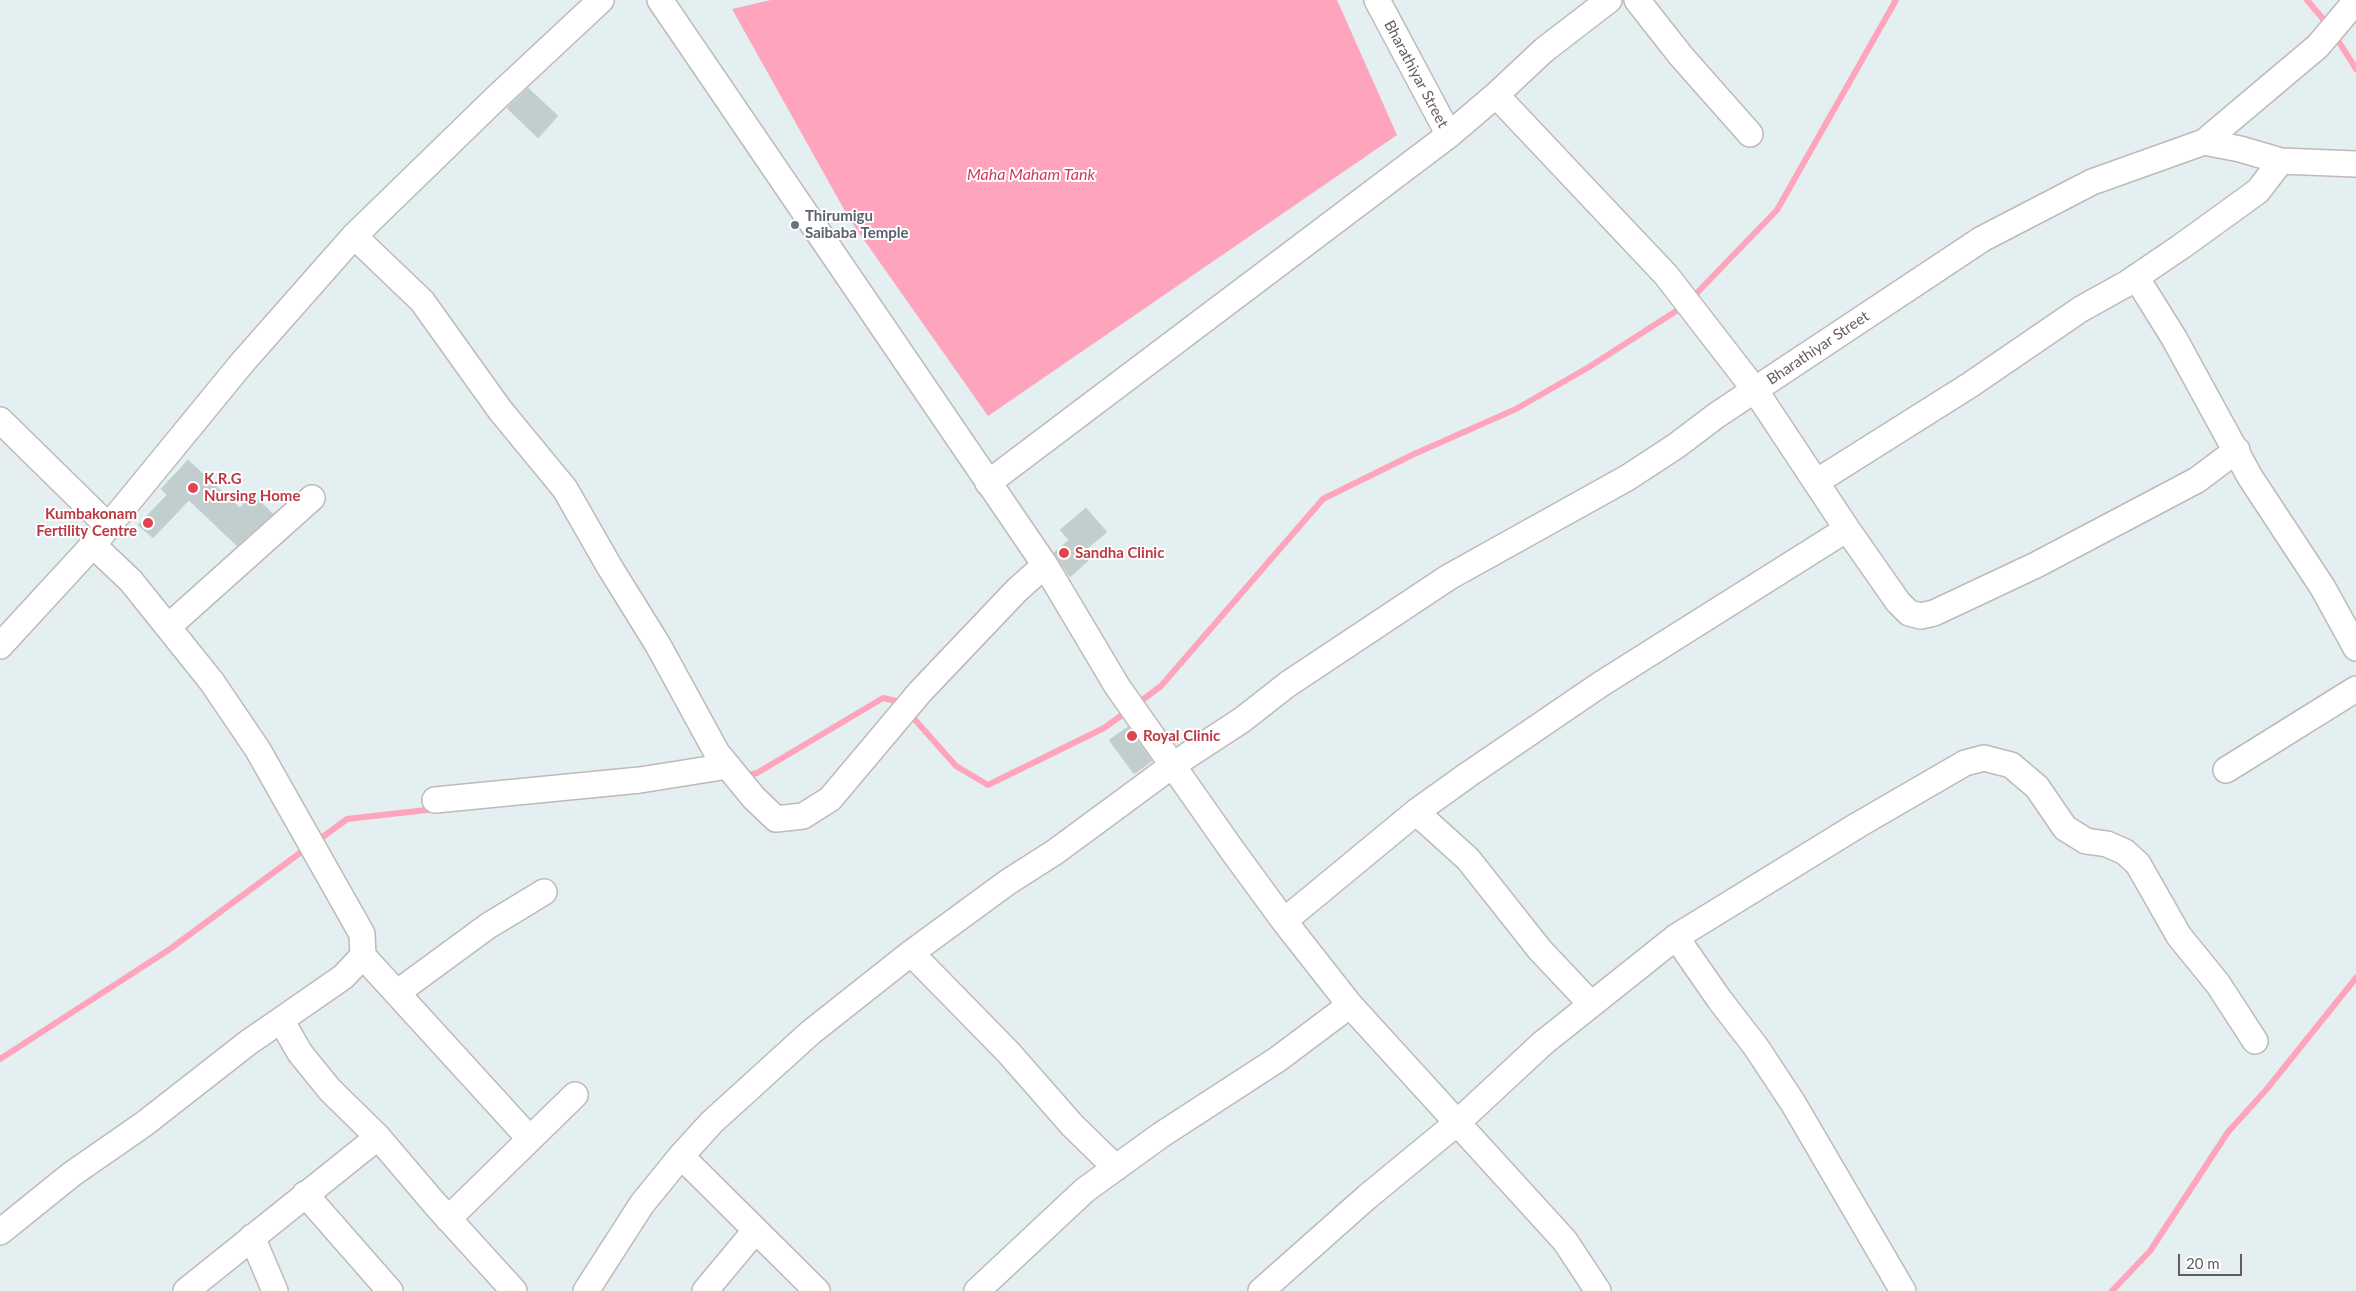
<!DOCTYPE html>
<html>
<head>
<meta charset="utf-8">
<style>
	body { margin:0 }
	#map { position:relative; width:2356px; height:1291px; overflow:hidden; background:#e3eff0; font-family:Lato,sans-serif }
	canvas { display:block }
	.scale { position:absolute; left:2178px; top:1254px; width:64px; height:22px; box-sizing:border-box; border:2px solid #665b5d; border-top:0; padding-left:6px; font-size:15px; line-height:18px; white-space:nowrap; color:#665b5d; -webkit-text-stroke:4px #fff; paint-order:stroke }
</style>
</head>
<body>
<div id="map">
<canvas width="2356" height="1291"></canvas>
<div class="scale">20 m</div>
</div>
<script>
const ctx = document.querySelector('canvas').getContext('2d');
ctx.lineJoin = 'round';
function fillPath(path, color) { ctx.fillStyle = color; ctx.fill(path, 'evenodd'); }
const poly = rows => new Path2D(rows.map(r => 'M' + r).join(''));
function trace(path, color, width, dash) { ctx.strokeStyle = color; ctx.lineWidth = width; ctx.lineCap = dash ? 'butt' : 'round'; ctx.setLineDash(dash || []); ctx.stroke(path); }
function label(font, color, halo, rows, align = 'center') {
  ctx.font = font + ' Lato,sans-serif'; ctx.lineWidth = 4; ctx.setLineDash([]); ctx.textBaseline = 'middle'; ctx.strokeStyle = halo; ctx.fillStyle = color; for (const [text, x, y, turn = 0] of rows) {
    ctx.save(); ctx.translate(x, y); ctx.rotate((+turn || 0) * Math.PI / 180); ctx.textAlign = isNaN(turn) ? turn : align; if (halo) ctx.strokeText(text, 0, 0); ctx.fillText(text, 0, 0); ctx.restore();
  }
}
const water = poly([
	[771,0,1337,0,1397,135,988,416,850,220,732,9]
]);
const stream = poly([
	[2307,0,2329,26],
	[2334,34,2356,69],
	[1691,299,1777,210,1896,0],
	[1137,704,1161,686,1323,499,1412,455,1516,409,1589,367,1684,306],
	[909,713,956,766,988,785,1104,728,1129,710],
	[744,776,757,773,883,698,900,702,903,706],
	[316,842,347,819,435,809],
	[0,1059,170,949,308,847],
	[2112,1291,2150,1251,2228,1132,2266,1090,2356,978]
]);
const building = poly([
	[528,88,558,116,538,138,507,108,528,88],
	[188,460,240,508,252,494,273,514,237,546,189,500,153,538,138,525,167,495,161,489,188,460],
	[1086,508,1107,532,1082,553,1088,561,1070,577,1054,553,1069,540,1060,530,1086,508],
	[1128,727,1152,761,1134,774,1109,740,1128,727]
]);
const minor = poly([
	[660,0,1045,565,1117,686,1232,850,1284,921,1350,1005,1565,1241,1598,1291],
	[1377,0,1449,135],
	[1637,0,1681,56,1750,134],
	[1496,95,1544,50,1609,0],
	[2204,142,2318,46,2356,1],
	[354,236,422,301,500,410,565,489,609,566,658,645,717,753,754,798,776,819,803,816,830,799,920,692,1017,590,1045,565],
	[2136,277,2174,338,2250,477,2323,588,2356,648],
	[0,420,108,526],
	[1816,482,1970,385,2081,309,2126,284,2182,246,2258,191,2281,161],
	[988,483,1449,135,1496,95,1666,275,1755,390,1847,529,1898,602,1909,613,1921,616,1934,613,2036,565,2197,480,2237,450],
	[93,545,131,581,212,682,258,750,362,934,363,956,343,977,281,1020,300,1053,330,1090,378,1137,435,1204,514,1291],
	[169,626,312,498],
	[0,646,93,545,242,363,354,236,496,98,601,0],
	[2226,770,2356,689],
	[435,800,640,780,728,766],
	[1416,812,1468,859,1540,950,1591,1004],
	[1284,921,1416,812,1469,774,1601,684,1847,529],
	[1676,937,1719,999,1756,1047,1793,1103,1903,1291],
	[911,953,1008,1052,1072,1125,1116,1168],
	[363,956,530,1139],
	[398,992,488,926,544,892],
	[681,1156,817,1291],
	[305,1194,390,1291],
	[448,1219,575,1095],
	[0,1232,72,1174,144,1124,249,1042,281,1020],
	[252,1237,275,1291],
	[186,1291,378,1137],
	[586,1291,642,1204,681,1156,712,1122,810,1033,911,953,1008,882,1055,852,1173,765,1242,720,1288,684,1449,577,1627,478,1676,446,1717,415,1982,239,2092,182,2204,142,2240,149,2281,161,2356,164],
	[705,1291,755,1231],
	[977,1291,1085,1190,1161,1135,1278,1059,1350,1005],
	[1261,1291,1367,1197,1458,1122,1543,1043,1676,937,1858,825,1965,763,1984,758,2011,765,2037,787,2065,828,2086,841,2107,844,2125,852,2138,864,2179,936,2218,984,2255,1041]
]);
const markers = [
	[795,225,5,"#6b7280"],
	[193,488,6,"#e0444e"],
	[148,523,6,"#e0444e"],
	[1064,553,6,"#e0444e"],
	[1132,736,6,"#e0444e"]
];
const streetNames = [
	["Bharathiyar Street",1416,74,62],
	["Bharathiyar Street",1818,348,-34]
];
const worshipNames = [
	["Thirumigu",805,216],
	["Saibaba Temple",805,233]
];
const healthNames = [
	["K.R.G",204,479],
	["Nursing Home",204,496],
	["Kumbakonam",137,514,"right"],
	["Fertility Centre",137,531,"right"],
	["Sandha Clinic",1075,553],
	["Royal Clinic",1143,736]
];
const waterNames = [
	["Maha Maham Tank",1031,175]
];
fillPath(water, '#ffa4bd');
trace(stream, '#ffa4bd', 6);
fillPath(building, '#c2cdcd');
trace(building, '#c1d5d4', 1);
trace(minor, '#c1b8b9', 28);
trace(minor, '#fff', 25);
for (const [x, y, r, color] of markers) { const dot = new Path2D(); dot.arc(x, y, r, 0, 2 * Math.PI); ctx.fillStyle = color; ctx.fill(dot); trace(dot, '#fff', 2); }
label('15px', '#665b5d', '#fff', streetNames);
label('bold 15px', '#5b616d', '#fff', worshipNames, 'left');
label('bold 15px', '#be3a42', '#fff', healthNames, 'left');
label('italic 16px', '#ce3b58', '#fff', waterNames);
</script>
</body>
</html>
